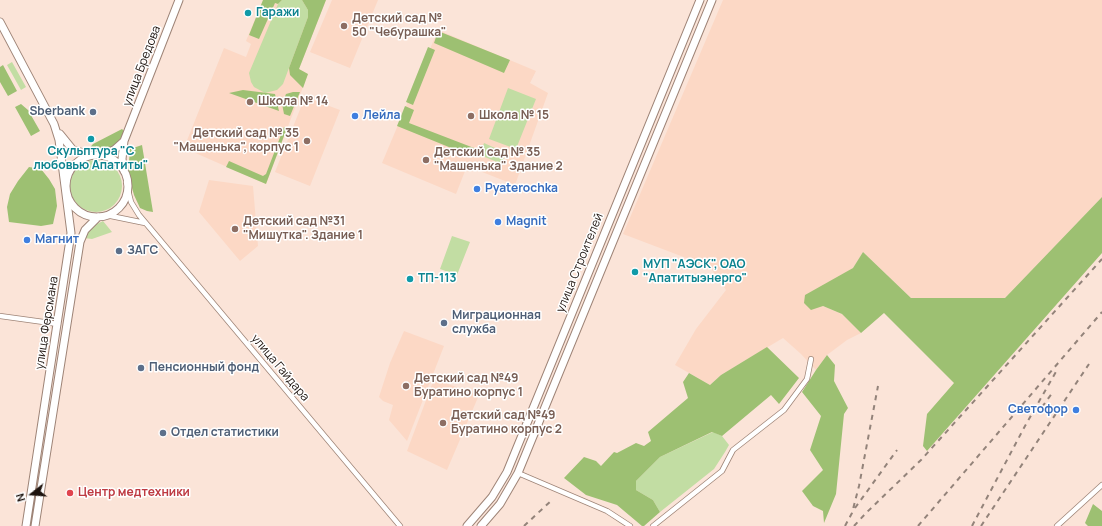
<!DOCTYPE html>
<html>
<head>
<meta charset="utf-8">
<style>
	body { margin:0 }
	#map { position:relative; width:1102px; height:526px; overflow:hidden; background:#fbe4d8; font-family:Manrope,sans-serif }
	canvas { display:block }
	.north { position:absolute; left:12px; top:474px; width:40px; height:40px; -webkit-text-stroke:3px #fff; paint-order:stroke; rotate:253deg; font-size:11px; font-weight:700; line-height:16px; text-align:center; color:#1d130e }
	.north::after { content:''; display:block; margin:auto; width:14px; height:18px; background:#1d130e; clip-path:polygon(50% 0,100% 100%,50% 72%,0 100%) }
</style>
</head>
<body>
<div id="map">
<canvas width="1102" height="526"></canvas>
<div class="north">N</div>
</div>
<script>
const ctx = document.querySelector('canvas').getContext('2d');
ctx.lineJoin = 'round';
function fillPath(path, color) { ctx.fillStyle = color; ctx.fill(path, 'evenodd'); }
const poly = rows => new Path2D(rows.map(r => 'M' + r).join(''));
function trace(path, color, width, dash) { ctx.strokeStyle = color; ctx.lineWidth = width; ctx.lineCap = dash ? 'butt' : 'round'; ctx.setLineDash(dash || []); ctx.stroke(path); }
function label(font, color, halo, rows, align = 'center') {
  ctx.font = font + ' Manrope,sans-serif'; ctx.lineWidth = 3; ctx.setLineDash([]); ctx.textBaseline = 'middle'; ctx.strokeStyle = halo; ctx.fillStyle = color; for (const [text, x, y, turn = 0] of rows) {
    ctx.save(); ctx.translate(x, y); ctx.rotate((+turn || 0) * Math.PI / 180); ctx.textAlign = isNaN(turn) ? turn : align; if (halo) ctx.strokeText(text, 0, 0); ctx.fillText(text, 0, 0); ctx.restore();
  }
}
const built = poly([
	[263,0,326,0,299,69,308,74,266,184,184,148,224,48,246,57,251,44,246,41],
	[332,0,378,0,350,68,310,52],
	[723,0,1102,0,1102,197,1005,298,911,298,863,252,853,268,837,279,823,306,842,314,861,333,847,340,827,355,816,370,801,354,783,338,721,375,710,385,675,365,696,329,726,290,710,267,623,234],
	[438,30,536,71,530,83,548,93,515,185,467,166,456,194,382,163],
	[305,97,340,110,310,186,275,172],
	[209,180,253,186,258,246,240,261,199,212],
	[404,331,444,346,407,441,389,420,393,405,383,401,379,397,390,363],
	[434,379,479,395,447,470,407,451]
]);
const green = poly([
	[282,0,302,0,308,10,308,17,283,84,277,90,265,93,254,87,251,82,249,73,278,4],
	[12,62,26,87,21,90,7,65],
	[508,88,536,99,516,149,489,139],
	[484,143,506,153,502,164,480,155],
	'70 186a26 26 0 1 1 52 0a26 26 0 1 1-52 0Z',
	[103,221,112,232,92,239,84,238,91,227],
	[452,236,470,242,457,275,440,269],
	[713,432,722,436,729,445,725,452,714,469,660,512,653,500,636,490,636,481,660,457]
]);
const forest = poly([
	[263,0,282,0,278,4,275,3,259,39,249,35],
	[302,0,326,0,299,69,308,74,303,88,290,75,289,68,308,17,308,10],
	[438,31,510,60,504,73,434,43],
	[428,47,435,50,413,105,406,102],
	[3,65,17,91,8,96,0,82,0,67],
	[243,90,275,94,279,111,229,93],
	[293,92,300,92,290,116,284,114,282,104,286,94],
	[21,104,28,110,40,131,31,136,15,107],
	[405,106,414,110,409,123,474,148,471,156,397,126],
	[284,127,287,128,266,184,226,167,229,161,263,176,266,174],
	[122,129,125,132,114,147,97,152,86,152,93,144],
	[142,145,153,212,147,211,140,208,134,195,128,174,130,149],
	[29,167,41,169,49,179,55,189,57,206,53,224,41,226,9,222,7,207,10,194,18,181],
	[1102,197,1102,253,927,451,923,446,927,414,954,383,884,313,861,333,842,314,823,306,811,310,804,303,805,295,853,268,863,252,911,298,1005,298],
	[767,347,799,378,779,404,771,395,722,436,712,432,660,457,636,481,636,490,653,500,660,512,644,526,642,526,617,505,586,495,564,478,584,457,596,461,601,466,614,452,617,453,636,443,644,446,651,441,648,432,688,398,683,382,689,373,710,385,721,375],
	[827,355,835,365,834,381,848,408,844,414,836,494,824,523,823,511,813,506,802,491,823,470,810,450,821,416,802,392,816,370],
	[1093,504,1102,511,1102,526,1088,526,1085,523]
]);
const street = poly([
	[126,182,131,202,139,215,400,526],
	[106,215,145,223],
	[0,316,58,324],
	[518,473,607,511,630,526],
	[653,526,722,471,733,450,784,410,807,379,811,359],
	[1057,526,1102,485]
]);
const secondary = poly([
	[0,22,54,124,59,140,71,233,26,526],
	[60,134,73,150,91,155],
	[101,155,114,150,124,141],
	'66 186a31 31 0 1 1 62 0a31 31 0 1 1-62 0Z',
	[124,171,122,159,124,141,179,0],
	[35,526,80,242,85,230,98,217]
]);
const primary = poly([
	[467,526,492,497,507,472,700,0],
	[481,526,500,504,518,473,712,0]
]);
const rail = poly([
	[1042,407,1053,392],
	[855,508,897,450],
	[524,526,553,499],
	[845,526,852,513,859,486,878,386],
	[854,526,866,513,921,460,1102,259],
	[918,526,1102,312],
	[972,526,1025,426,1057,370],
	[981,526,1089,364]
]);
const markers = [
	[248,13,4,"#0f9aa8"],
	[344,26,4,"#8d6e63"],
	[250,102,4,"#8d6e63"],
	[93,112,4,"#5c6f8a"],
	[355,116,4,"#3f7fe0"],
	[471,116,4,"#8d6e63"],
	[91,139,4,"#0f9aa8"],
	[307,141,4,"#8d6e63"],
	[426,160,4,"#8d6e63"],
	[477,189,4,"#3f7fe0"],
	[498,222,4,"#3f7fe0"],
	[235,229,4,"#8d6e63"],
	[27,240,4,"#3f7fe0"],
	[119,251,4,"#5c6f8a"],
	[635,272,4,"#0f9aa8"],
	[410,279,4,"#0f9aa8"],
	[444,323,4,"#5c6f8a"],
	[141,368,4,"#5c6f8a"],
	[406,386,4,"#8d6e63"],
	[1076,410,4,"#3f7fe0"],
	[443,423,4,"#8d6e63"],
	[163,433,4,"#5c6f8a"],
	[70,493,4,"#e0444e"]
];
const cultureNames = [
	["Гаражи",256,13],
	["Скульптура \"С",91,152,"center"],
	["любовью Апатиты\"",91,166,"center"],
	["МУП \"АЭСК\", ОАО",643,265],
	["\"Апатитыэнерго\"",643,279],
	["ТП-113",418,279]
];
const educationNames = [
	["Детский сад №",352,19],
	["50 \"Чебурашка\"",352,33],
	["Школа № 14",258,102],
	["Школа № 15",479,116],
	["Детский сад № 35",299,134,"right"],
	["\"Машенька\", корпус 1",299,148,"right"],
	["Детский сад № 35",434,153],
	["\"Машенька\" Здание 2",434,167],
	["Детский сад №31",243,222],
	["\"Мишутка\". Здание 1",243,236],
	["Детский сад №49",414,379],
	["Буратино корпус 1",414,393],
	["Детский сад №49",451,416],
	["Буратино корпус 2",451,430]
];
const streetNames = [
	["улица Бредова",142,66,-69],
	["улица Строителей",580,263,-68],
	["улица Ферсмана",47,323,-81],
	["улица Гайдара",280,368,50]
];
const serviceNames = [
	["Sberbank",85,112,"right"],
	["ЗАГС",127,251],
	["Миграционная",452,316],
	["служба",452,330],
	["Пенсионный фонд",149,368],
	["Отдел статистики",171,433]
];
const shopNames = [
	["Лейла",363,116],
	["Pyaterochka",485,189],
	["Magnit",506,222],
	["Магнит",35,240],
	["Светофор",1068,410,"right"]
];
const healthNames = [
	["Центр медтехники",78,493]
];
fillPath(built, '#fcd8c5');
fillPath(green, '#c2dda3');
fillPath(forest, '#9dc072');
trace(street, '#9e8477', 6);
trace(secondary, '#9e8477', 9);
trace(primary, '#9e8477', 9);
trace(street, '#fff', 4.5);
trace(secondary, '#fff', 7);
trace(primary, '#fff', 7);
trace(rail, '#93837a', 2, [5, 5]);
for (const [x, y, r, color] of markers) { const dot = new Path2D(); dot.arc(x, y, r, 0, 2 * Math.PI); ctx.fillStyle = color; ctx.fill(dot); trace(dot, '#fff', 1.5); }
label('bold 12px', '#0d838f', '#fff', cultureNames, 'left');
label('bold 12px', '#785e54', '#fff', educationNames, 'left');
label('12px', '#1d130e', '#fff', streetNames);
label('bold 12px', '#4e5e75', '#fff', serviceNames, 'left');
label('bold 12px', '#366cbe', '#fff', shopNames, 'left');
label('bold 12px', '#be3a42', '#fff', healthNames, 'left');
</script>
</body>
</html>
